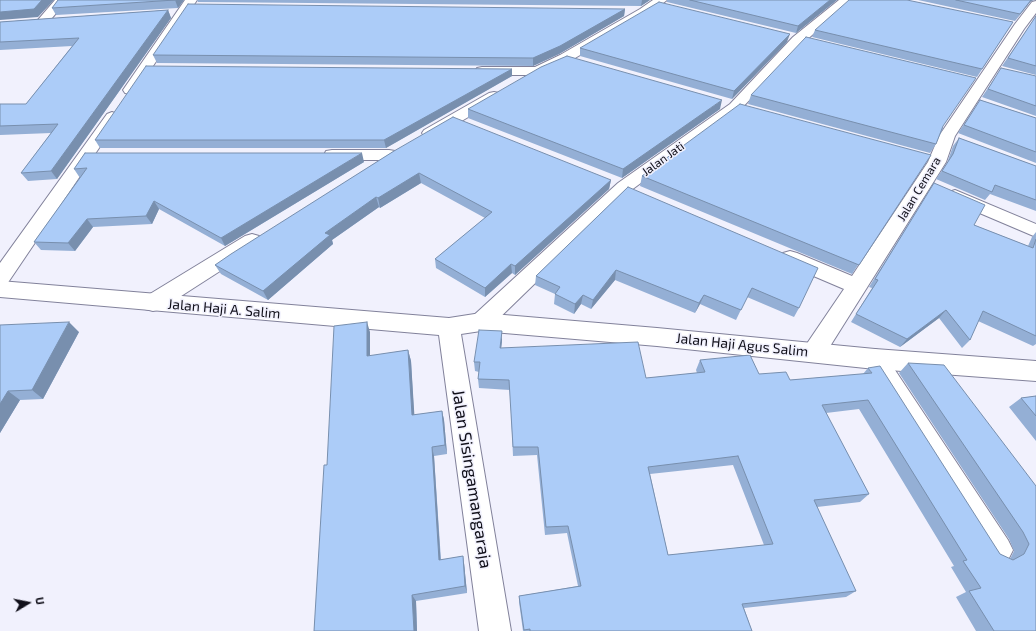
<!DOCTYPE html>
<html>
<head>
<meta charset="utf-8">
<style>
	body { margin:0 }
	#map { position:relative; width:1036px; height:631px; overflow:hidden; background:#f1f1fd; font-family:"Exo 2",sans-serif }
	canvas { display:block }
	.north { position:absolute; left:8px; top:583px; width:40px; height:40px; -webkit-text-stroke:3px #f1f1fd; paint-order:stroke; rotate:80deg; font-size:11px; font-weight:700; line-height:16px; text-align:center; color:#11101a }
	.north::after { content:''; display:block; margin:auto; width:14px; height:18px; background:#11101a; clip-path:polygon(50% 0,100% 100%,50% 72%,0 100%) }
</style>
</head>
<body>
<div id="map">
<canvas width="1036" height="631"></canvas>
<div class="north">U</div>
</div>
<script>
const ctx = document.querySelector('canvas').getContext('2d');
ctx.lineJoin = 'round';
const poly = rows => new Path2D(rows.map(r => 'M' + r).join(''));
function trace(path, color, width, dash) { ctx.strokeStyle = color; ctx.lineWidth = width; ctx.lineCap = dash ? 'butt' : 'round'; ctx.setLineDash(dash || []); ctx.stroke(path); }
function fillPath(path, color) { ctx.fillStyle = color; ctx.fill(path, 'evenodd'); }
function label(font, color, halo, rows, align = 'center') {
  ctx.font = font + ' "Exo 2",sans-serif'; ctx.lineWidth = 3; ctx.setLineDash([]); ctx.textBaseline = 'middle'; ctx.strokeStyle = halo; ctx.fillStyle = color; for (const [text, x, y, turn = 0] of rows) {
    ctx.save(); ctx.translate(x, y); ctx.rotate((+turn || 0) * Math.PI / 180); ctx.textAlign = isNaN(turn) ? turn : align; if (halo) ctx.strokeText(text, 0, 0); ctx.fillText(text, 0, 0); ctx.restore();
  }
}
const minor = poly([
	[55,0,67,0,47,24,39,24,37,21,55,0],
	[185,0,197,0,135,93,130,94,125,93,123,90,185,0],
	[653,0,667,0,648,15,570,61,546,72,535,75,482,75,477,74,475,71,477,68,482,67,535,67,560,55,640,9,653,0],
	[839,0,852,0,803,43,740,110,630,191,489,328,481,331,473,328,470,322,473,316,618,183,730,104,793,37,839,0],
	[1036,1,1036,13,1024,29,955,136,946,162,822,359,814,361,806,359,802,352,806,345,844,289,783,263,780,258,783,253,790,251,797,253,852,276,928,162,939,136,1015,24,1032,2,1036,1],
	[494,92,499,93,501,96,499,99,436,136,430,138,424,136,422,133,424,130,489,93,494,92],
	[112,112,117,114,120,117,7,284,0,287,0,263,107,114,112,112],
	[332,150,389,150,395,151,397,155,395,159,389,160,332,160,326,159,324,155,326,151,332,150],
	[955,190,1036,224,1036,237,949,200,946,196,949,192,955,190],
	[252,234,259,236,262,241,259,246,161,309,153,311,145,309,142,303,145,297,245,236,252,234],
	[875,349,883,352,1008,540,1013,550,1008,560,998,565,988,560,867,366,863,359,867,352,875,349]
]);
const tertiary = poly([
	[0,281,449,318,481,313,657,328,875,349,1036,361,1036,381,875,369,657,346,481,331,461,334,511,631,479,631,439,335,0,297,0,281]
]);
const wall = poly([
	[58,0,184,0,178,8,56,15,52,8],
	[197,0,650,0,641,6,198,2],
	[667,0,837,0,796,33,667,2],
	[918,0,1034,0,1031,1,1015,21],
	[625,9,624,16,559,54,533,66,157,63,153,55],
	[168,10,171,18,57,179,28,181,21,173,51,133,0,135,0,104,26,104,72,46,0,50,0,22],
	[1036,16,1036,75,1002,66],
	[1013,22,977,77,812,37,815,30],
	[787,42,732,99,580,56,580,48],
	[512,69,512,76,386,148,100,148,95,140],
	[996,76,1036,76,1036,116,982,97],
	[751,95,943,128,936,144,930,153,748,104],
	[980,100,1036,118,1036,163,958,133],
	[468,109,720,109,622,178,468,118],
	[959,138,1036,166,1036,211,990,194,985,200,936,179,947,163,953,146],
	[394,151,611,180,609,189,515,275,512,273,485,297,436,268,435,259,485,218,421,183,380,208,379,207,332,240,333,244,268,300,221,274,215,265],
	[85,153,364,162,225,246,159,209,152,224,93,227,75,251,41,250,34,242,80,178,74,169],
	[931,155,852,274,640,186,642,176],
	[934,183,974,225,1028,246,1032,237,1036,232,1036,344,1033,346,978,321,970,340,962,348,939,318,900,347,851,322,872,288,869,287],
	[628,187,799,308,794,317,747,297,736,320,700,304,695,313,615,280,591,309,581,304,574,314,554,304,555,294,535,285,536,276],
	[0,325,79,332,43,399,20,400,0,433],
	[370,332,370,356,408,350,411,361,414,415,442,411,444,420,447,454,434,456,441,560,463,556,464,563,467,593,416,601,417,631,314,631,327,465],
	[502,341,501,348,646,378,697,373,696,370,700,360,759,374,790,380,863,374,868,368,1000,554,1010,559,1014,551,1009,539,899,373,908,363,1036,486,1036,631,976,631,956,597,966,592,951,567,954,566,859,409,826,413,869,494,860,502,817,507,856,591,846,597,744,608,752,631,523,631,519,602,519,596,578,586,567,533,545,535,537,455,513,456,510,390,479,388,478,379,479,372,475,371,474,362],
	[733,465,764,545,668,555,650,474],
	[1036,396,1036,441,1009,407,1021,398]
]);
const shadedWall = poly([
	[42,0,54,0,38,17,0,20,0,12],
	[175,0,184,0,178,8],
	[642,0,650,0,641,6],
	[830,0,837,0,796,33,798,26],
	[1031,0,1034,0,1031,1,1015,21],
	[625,9,624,16,559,54,533,66,533,58],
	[168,10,171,18,57,179,51,171],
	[790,34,787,42,732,99,734,91],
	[512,69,512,76,386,148,384,140],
	[722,100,720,109,622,178,623,169],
	[362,153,364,162,225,246,221,238],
	[419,173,421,183,380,208,378,198],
	[611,180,609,189,515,275,515,266],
	[376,197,379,207,332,240,333,244,268,300,263,291,325,233],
	[154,201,159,209,152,224,146,216],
	[87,219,93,227,75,251,68,243],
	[511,264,512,273,485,297,485,288],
	[616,270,615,280,591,309,593,300],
	[583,295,581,304,574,314,575,304],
	[704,295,700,304,695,313,699,303],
	[946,310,939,318,900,347,907,339],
	[69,322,79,332,43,399,32,390],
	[367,322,370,332,370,366,367,356],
	[502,331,502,341,500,358,500,348],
	[408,350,411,361,415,425,412,415],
	[8,391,20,400,0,433,0,404],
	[442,411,444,420,447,454,445,445],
	[432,447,434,456,441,567,439,560],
	[463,556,464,563,467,593,465,586],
	[412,595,416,601,417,631,414,631]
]);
const building = poly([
	[0,0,42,0,34,9,0,12,0,0],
	[58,0,175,0,52,8,58,0],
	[690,0,830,0,798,26,690,0],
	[849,0,907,0,1013,22,982,69,815,30,849,0],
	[956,0,1031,0,1020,14,956,0],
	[659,2,790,34,734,91,580,48,659,2],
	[188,4,625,9,560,46,533,58,153,55,188,4],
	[168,10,51,171,21,173,58,124,0,126,0,104,26,104,79,38,0,42,0,22,168,10],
	[1036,16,1036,66,1008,58,1036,16],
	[806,37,976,78,943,126,936,144,751,95,806,37],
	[567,56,722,100,623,169,468,109,541,67,567,56],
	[146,66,512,69,384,140,95,140,146,66],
	[1001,68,1036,76,1036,106,988,89,1001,68],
	[980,100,1036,118,1036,152,964,125,980,100],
	[740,104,931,155,859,265,642,176,740,104],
	[453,117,611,180,515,266,511,264,485,288,435,259,492,212,419,173,378,198,376,197,325,233,330,235,263,291,215,265,231,254,394,151,453,117],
	[959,138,1036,166,1036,200,995,185,992,192,942,171,953,154,959,138],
	[85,153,362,153,221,238,154,201,146,216,87,219,68,243,34,242,87,168,74,169,85,153],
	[934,183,985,205,974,225,1033,248,1036,239,1036,336,983,311,970,340,946,310,907,339,856,314,878,280,875,279,934,183],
	[628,187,818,268,799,308,752,288,741,310,704,295,699,303,616,270,593,300,583,295,575,304,555,294,560,287,536,276,628,187],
	[69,322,32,390,8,391,0,404,0,325,69,322],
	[367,322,367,356,408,350,412,415,442,411,445,445,432,447,439,560,463,556,465,586,412,595,414,631,314,631,324,465,327,465,334,326,367,322],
	[479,330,502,331,500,348,638,342,646,378,705,372,700,360,750,355,759,374,786,372,790,380,872,373,868,368,880,366,1000,554,1013,560,1024,554,1029,544,1023,532,908,363,944,365,1036,486,1036,631,994,631,969,591,981,588,963,561,967,560,868,400,822,405,869,494,814,500,856,591,742,604,752,631,530,631,530,629,524,630,519,596,581,586,568,526,546,527,538,447,513,447,509,380,478,379,480,362,474,362,479,330],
	[738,456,773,544,668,555,648,467,738,456],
	[1036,396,1036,416,1021,398,1036,396]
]);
const farStreetnames = [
	["Jalan Jati",663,159,-36],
	["Jalan Cemara",919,189,-59]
];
const streetNames = [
	["Jalan Haji A. Salim",224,309,5],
	["Jalan Haji Agus Salim",742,345,6]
];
const nearStreetnames = [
	["Jalan Sisingamangaraja",472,479,81]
];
trace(minor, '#82829b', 2);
trace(tertiary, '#82829b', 2);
fillPath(minor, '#fff');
fillPath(tertiary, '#fff');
fillPath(wall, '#94afd5');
fillPath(shadedWall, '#788fae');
fillPath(building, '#acccf8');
trace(building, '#788fae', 1);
label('12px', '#11101a', '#f1f1fd', farStreetnames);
label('14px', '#11101a', '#f1f1fd', streetNames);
label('17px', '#11101a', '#f1f1fd', nearStreetnames);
</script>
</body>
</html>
